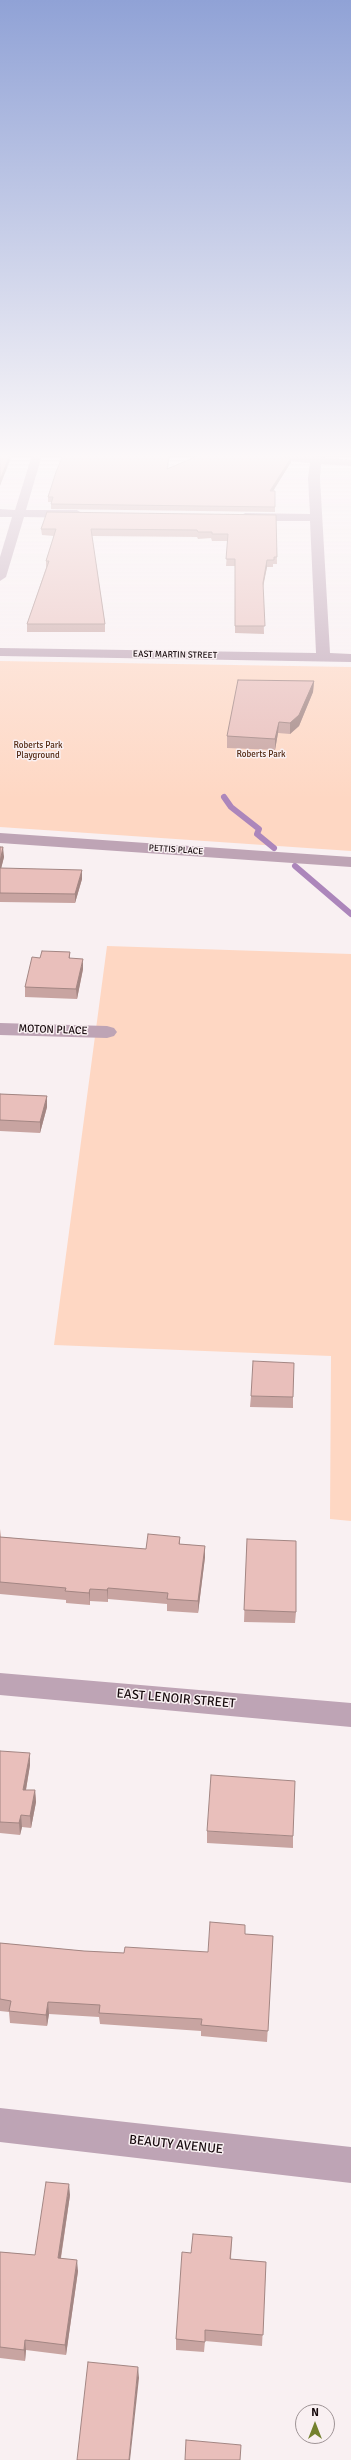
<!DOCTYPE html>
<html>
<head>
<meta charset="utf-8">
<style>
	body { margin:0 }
	#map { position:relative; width:351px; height:2460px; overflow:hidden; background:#f9f0f2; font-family:Signika,sans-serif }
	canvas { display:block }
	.north { position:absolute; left:295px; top:2404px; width:40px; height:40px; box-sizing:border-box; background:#f9f0f2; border:1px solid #9f9496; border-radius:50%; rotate:0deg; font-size:11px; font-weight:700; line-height:16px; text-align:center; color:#170a0d }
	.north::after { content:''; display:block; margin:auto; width:14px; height:18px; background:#74812e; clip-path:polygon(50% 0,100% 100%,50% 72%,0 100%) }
</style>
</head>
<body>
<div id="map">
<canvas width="351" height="2460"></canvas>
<div class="north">N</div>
</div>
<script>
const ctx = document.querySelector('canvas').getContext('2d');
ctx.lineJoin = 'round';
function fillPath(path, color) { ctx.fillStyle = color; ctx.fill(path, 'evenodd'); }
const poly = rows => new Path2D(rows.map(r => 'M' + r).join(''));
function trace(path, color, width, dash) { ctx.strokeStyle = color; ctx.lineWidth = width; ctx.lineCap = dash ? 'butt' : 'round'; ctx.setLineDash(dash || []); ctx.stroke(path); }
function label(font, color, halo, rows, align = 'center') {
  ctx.font = font + ' Signika,sans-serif'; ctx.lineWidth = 3; ctx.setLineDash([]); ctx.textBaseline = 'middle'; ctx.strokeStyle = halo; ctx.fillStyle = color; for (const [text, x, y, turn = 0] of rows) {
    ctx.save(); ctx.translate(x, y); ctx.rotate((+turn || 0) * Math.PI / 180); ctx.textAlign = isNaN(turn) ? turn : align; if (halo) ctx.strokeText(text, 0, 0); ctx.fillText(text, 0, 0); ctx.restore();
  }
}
const green = poly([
	[0,661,351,667,351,851,0,827],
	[107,946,351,954,351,1521,330,1519,331,1356,54,1345]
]);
const stream = poly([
	[224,797,231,807,259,829,257,834,274,848],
	[295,866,351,914]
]);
const minor = poly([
	[32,455,42,455,26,510,77,510,83,514,77,518,24,517,6,577,0,581,0,557,12,517,0,517,0,509,15,510,32,455],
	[259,455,301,455,351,460,351,466,321,464,320,478,330,653,351,654,351,662,0,656,0,648,316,653,310,521,245,521,239,517,245,513,310,514,308,478,310,463,264,458,259,455],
	[0,833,351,857,351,867,0,843,0,833],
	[0,1023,107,1026,114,1028,117,1032,114,1036,107,1038,0,1035,0,1023],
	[0,1673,351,1703,351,1727,0,1695,0,1673],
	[0,2108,351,2147,351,2183,0,2142,0,2108]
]);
const wall = poly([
	[291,462,273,491,275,507,275,512,51,509,51,504,52,502,48,502,48,497,168,468],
	[276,515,277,564,273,564,273,567,267,567,263,588,264,634,235,633,235,566,226,566,228,541,212,541,211,538,198,539,197,537,92,536,105,624,105,632,27,632,27,624,46,568,46,561,54,536,42,535,41,529],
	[314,681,313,692,299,726,290,734,278,733,275,750,227,748,227,736],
	[0,847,4,857,1,868,82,879,75,903,0,902],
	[70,952,70,958,83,969,77,999,25,997,25,987,40,958],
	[0,1094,47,1096,47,1107,40,1133,0,1131],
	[251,1396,293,1397,293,1408,250,1407],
	[0,1529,1,1537,146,1549,180,1537,180,1544,205,1546,205,1557,198,1613,167,1611,167,1604,108,1599,108,1602,90,1601,90,1605,66,1603,66,1600,0,1594],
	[247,1539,296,1612,295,1623,244,1622],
	[0,1751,30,1765,26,1790,35,1790,36,1802,31,1828,22,1827,20,1835,0,1833],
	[207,1831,293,1836,293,1848,207,1843],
	[245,1934,273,1936,267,2042,201,2036,201,2031,100,2024,99,2017,49,2014,47,2026,10,2023,9,2012,0,2011,0,1943,84,1951,124,1953,208,1952],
	[70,2195,61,2258,78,2271,66,2355,26,2350,25,2361,0,2358,0,2252,35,2255],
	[232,2237,231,2259,266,2262,262,2346,205,2341,204,2352,176,2350,176,2339,191,2253]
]);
const shadedWall = poly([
	[10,455,12,455,0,486,0,480],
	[169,455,170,455,167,473,167,469],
	[291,458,291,462,270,496,270,491],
	[267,560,267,567,262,590,263,583],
	[314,681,313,692,299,726,290,734,290,723],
	[279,722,278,733,275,750,275,739],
	[3,847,4,857,0,873,0,862],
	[82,870,82,879,75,903,75,894],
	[83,959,83,969,77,999,76,989],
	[47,1096,47,1107,40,1133,40,1122],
	[205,1546,205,1557,198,1613,198,1601],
	[108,1588,108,1602,107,1590],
	[90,1589,90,1605,89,1593],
	[30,1753,30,1765,24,1801,23,1790],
	[35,1790,36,1802,31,1828,30,1816],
	[21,1815,22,1827,20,1835,19,1823],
	[48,2002,49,2014,47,2026,46,2015],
	[69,2184,70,2195,59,2269,58,2258],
	[77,2260,78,2271,66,2355,65,2345],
	[25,2340,26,2350,25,2361,24,2350],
	[138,2367,139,2378,130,2460,129,2460]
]);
const building = poly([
	[0,455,10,455,0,480,0,455],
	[63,455,169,455,167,469,200,455,266,455,291,458,270,491,275,491,275,507,51,504,53,497,48,497,56,472,63,455],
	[47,512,276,515,277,557,274,557,274,560,267,560,263,583,265,626,235,626,235,559,226,559,228,534,212,534,212,532,198,532,197,530,91,529,105,624,27,624,49,561,46,561,56,529,41,529,47,512],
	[238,680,314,681,299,715,290,723,279,722,275,739,227,736,238,680],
	[0,847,3,847,0,862,0,847],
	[0,868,82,870,75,894,0,893,0,868],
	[42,951,70,952,69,958,83,959,76,989,25,987,32,957,40,958,42,951],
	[0,1094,47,1096,40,1122,0,1120,0,1094],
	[253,1361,294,1363,293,1397,251,1396,253,1361],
	[148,1534,180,1537,179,1544,205,1546,198,1601,167,1599,168,1593,108,1588,107,1590,90,1589,89,1593,65,1591,66,1588,0,1582,0,1537,146,1549,148,1534],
	[247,1539,296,1541,296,1612,244,1610,247,1539],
	[0,1751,30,1753,23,1790,35,1790,30,1816,21,1815,19,1823,0,1822,0,1751],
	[211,1775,295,1781,293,1836,207,1831,211,1775],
	[210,1922,245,1925,245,1934,273,1936,268,2031,201,2025,202,2019,99,2013,100,2005,48,2002,46,2015,9,2011,11,2001,0,1999,0,1943,84,1951,124,1953,125,1947,208,1952,210,1922],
	[46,2182,69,2184,58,2258,77,2260,65,2345,25,2340,24,2350,0,2347,0,2252,35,2255,46,2182],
	[193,2234,232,2237,230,2259,266,2262,263,2335,205,2330,205,2342,176,2339,182,2252,191,2253,193,2234],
	[88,2362,138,2367,129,2460,77,2460,88,2362],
	[186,2440,241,2445,240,2460,185,2460,186,2440]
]);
const farStreetnames = [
	["EAST MARTIN STREET",175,655,1],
	["PETTIS PLACE",176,850,4]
];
const farParknames = [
	["Roberts Park",38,746],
	["Playground",38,756],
	["Roberts Park",261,755]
];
const streetNames = [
	["MOTON PLACE",53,1030,2]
];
const nearStreetnames = [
	["EAST LENOIR STREET",176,1699,5],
	["BEAUTY AVENUE",176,2145,6]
];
fillPath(green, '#fed7c3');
trace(stream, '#ac86bb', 6);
fillPath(minor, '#bea4b5');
fillPath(wall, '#c8a4a1');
fillPath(shadedWall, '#a38683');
fillPath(building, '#e9bfbb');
trace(building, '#a38683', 1);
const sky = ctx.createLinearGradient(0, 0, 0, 800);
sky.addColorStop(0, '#90a2d6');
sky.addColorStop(0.57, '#fcf8f9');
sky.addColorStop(1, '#fcf8f900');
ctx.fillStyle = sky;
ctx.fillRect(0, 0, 351, 800);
label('9px', '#170a0d', '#f9f0f2', farStreetnames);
label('9px', '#522912', '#f9f0f2', farParknames);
label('11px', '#170a0d', '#f9f0f2', streetNames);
label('13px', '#170a0d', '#f9f0f2', nearStreetnames);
</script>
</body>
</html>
